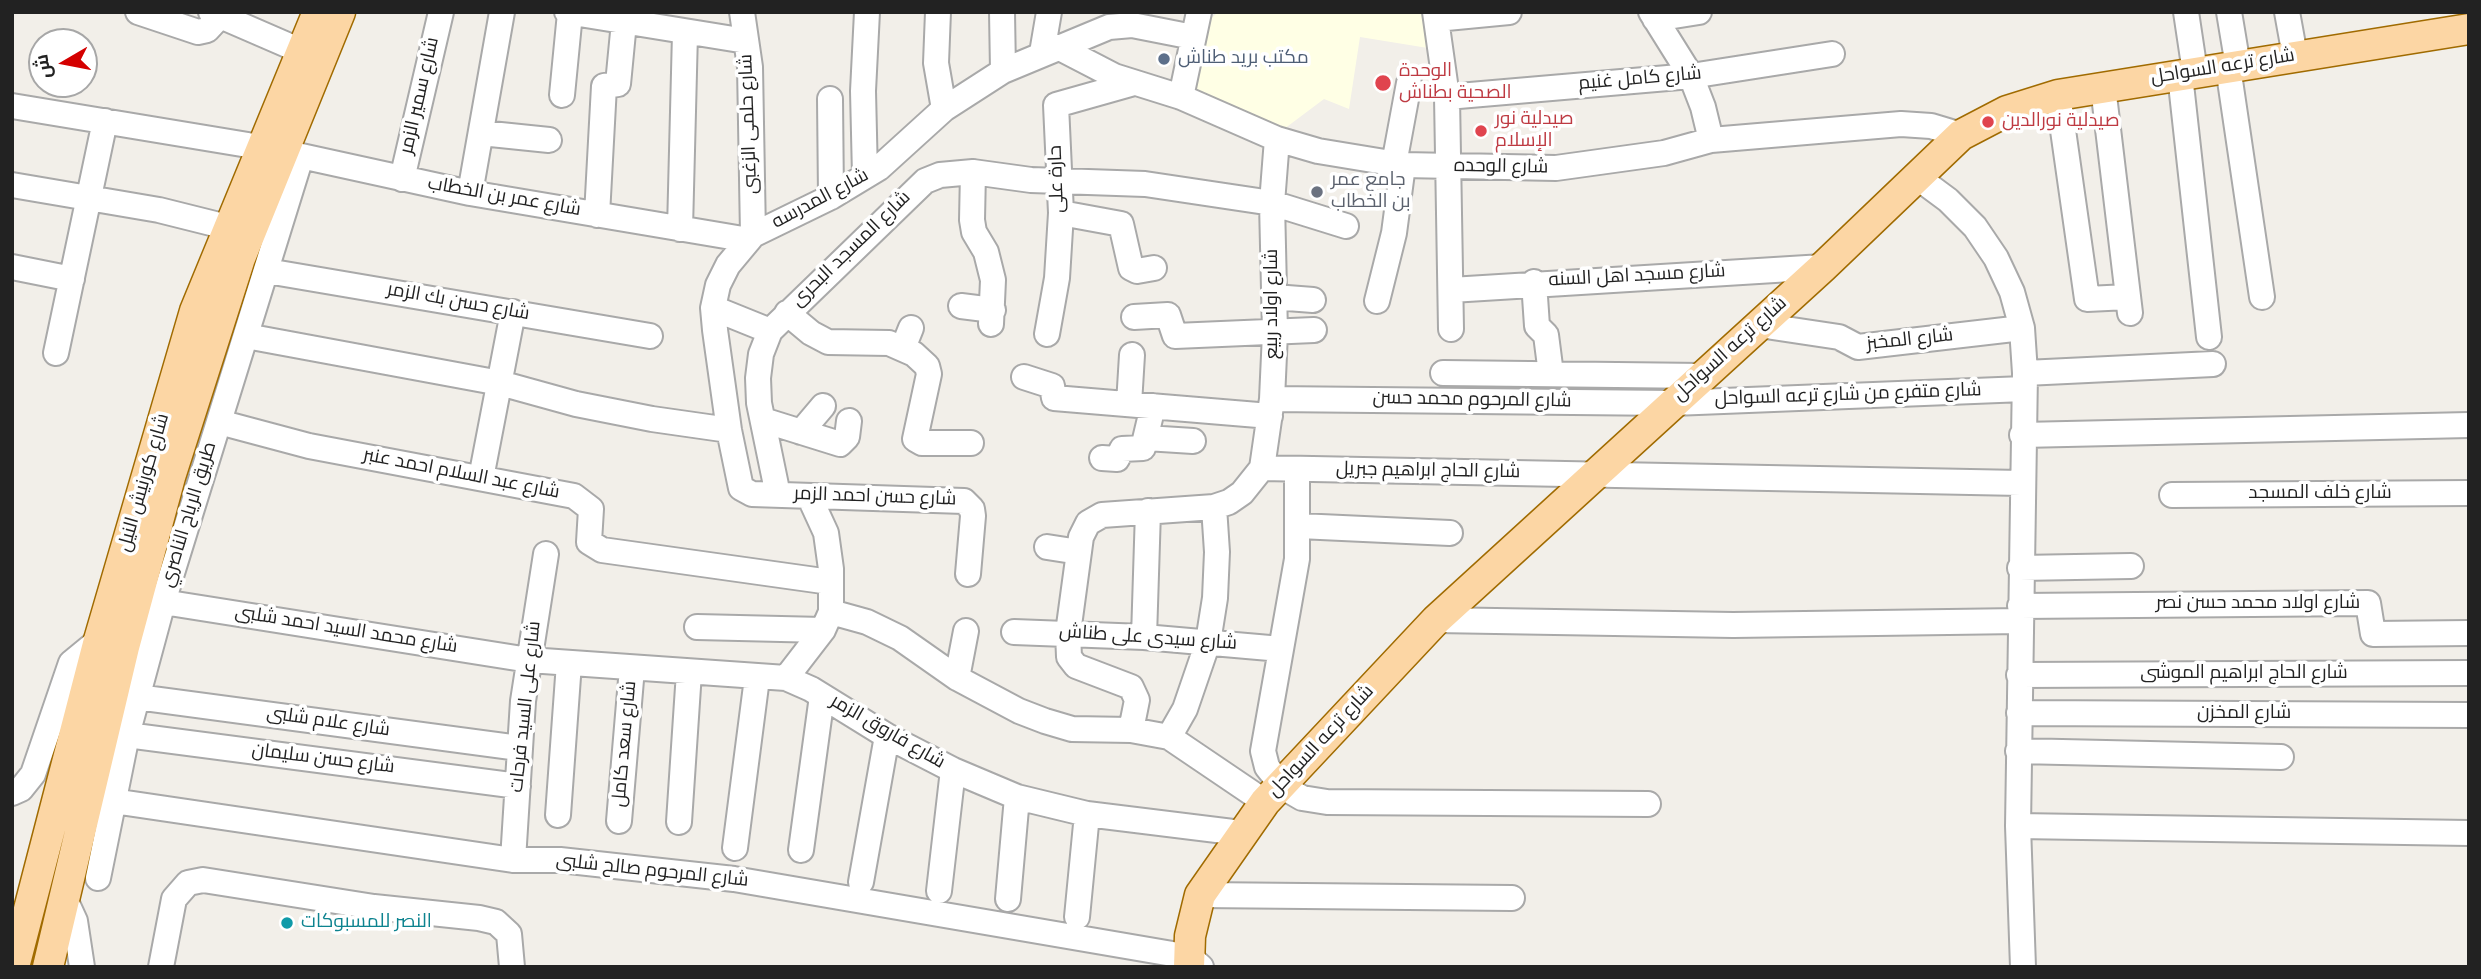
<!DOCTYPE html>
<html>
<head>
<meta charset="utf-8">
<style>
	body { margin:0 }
	#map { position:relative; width:2481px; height:979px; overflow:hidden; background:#f2efe9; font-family:Overpass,Cairo,sans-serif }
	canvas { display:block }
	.frame { position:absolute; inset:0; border:14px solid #222; pointer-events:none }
	.north { position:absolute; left:28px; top:28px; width:70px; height:70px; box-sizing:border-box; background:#fff; border:2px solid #a7a7a7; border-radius:50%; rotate:260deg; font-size:19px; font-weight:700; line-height:28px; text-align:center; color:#222 }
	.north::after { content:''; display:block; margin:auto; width:24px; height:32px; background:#d40000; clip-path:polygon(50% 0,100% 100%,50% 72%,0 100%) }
</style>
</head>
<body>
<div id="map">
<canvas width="2481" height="979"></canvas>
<div class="frame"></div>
<div class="north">ش</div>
</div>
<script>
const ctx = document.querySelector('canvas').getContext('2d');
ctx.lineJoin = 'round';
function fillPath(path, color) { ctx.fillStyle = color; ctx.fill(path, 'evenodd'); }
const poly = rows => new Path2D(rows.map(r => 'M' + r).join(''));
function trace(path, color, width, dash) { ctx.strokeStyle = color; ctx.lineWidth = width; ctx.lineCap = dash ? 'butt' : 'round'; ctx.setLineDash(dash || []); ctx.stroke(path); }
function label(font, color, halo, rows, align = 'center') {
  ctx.font = font + ' Overpass,Cairo,sans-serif'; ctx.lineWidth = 7; ctx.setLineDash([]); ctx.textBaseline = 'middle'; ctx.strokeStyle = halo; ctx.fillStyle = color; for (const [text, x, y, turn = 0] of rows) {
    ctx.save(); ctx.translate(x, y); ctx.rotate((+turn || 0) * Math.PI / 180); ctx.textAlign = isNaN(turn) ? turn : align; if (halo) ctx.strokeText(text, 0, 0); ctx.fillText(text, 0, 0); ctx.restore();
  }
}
const education = poly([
	[1218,12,1429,12,1434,49,1360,37,1349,109,1324,99,1276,135,1190,92,1201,28]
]);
const minor = poly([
	[138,12,198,32,207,30,221,15],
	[211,12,301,51],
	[567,12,746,41],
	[742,12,750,67,753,235],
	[938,12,936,63,944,109],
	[1002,12,1003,71],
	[1435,12,1447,97,1451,329],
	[1651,12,1691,76,1703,107,1711,140],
	[2186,12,2195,72],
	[2229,12,2238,66],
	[2287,12,2295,56],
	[1436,19,1509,12],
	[1655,19,1699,12],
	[1058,47,1114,76,1181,97,1277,139,1318,151,1403,165,1556,168,1664,153,1711,140,1901,124,1931,126,1961,135],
	[1042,53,1049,12],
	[2228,67,2262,297],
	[2180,75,2209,337],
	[2103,87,2130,313],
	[562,95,570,13],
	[2058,95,2087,299,2128,297],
	[1181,97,1199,12],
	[1447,97,1691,76,1832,54],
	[830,99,831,197],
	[12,106,260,147,470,193,749,240],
	[481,133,549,140],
	[1394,164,1409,83],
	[973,172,972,220,974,232,986,252,993,280,991,324],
	[865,176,863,91,867,12],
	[1917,177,1948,200,1975,227,1996,258,2012,292,2022,328,2025,373,2018,826,2023,967],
	[402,179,441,12],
	[12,185,159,210,227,227],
	[470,193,502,12],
	[1061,213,1121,224,1131,268,1137,271,1154,268],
	[597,215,604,86,618,84,624,22],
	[680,229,685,33],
	[12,267,72,279],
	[267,271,650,336],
	[1534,282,1537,326,1546,335,1551,374],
	[1451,290,1823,267],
	[1274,297,1313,300],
	[1377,301,1394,233,1403,165],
	[961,306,993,310],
	[713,308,770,331],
	[787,313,811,333,828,342,889,343,914,354,927,366,929,374,915,439,922,443,971,443],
	[1134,317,1168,315,1175,336,1314,330],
	[1759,325,1839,337,1858,347,2022,328],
	[1047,334,1057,278,1061,213,1056,105,1134,83],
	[246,336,500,383,576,404,652,419,729,430],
	[903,348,911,328],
	[56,353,105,121],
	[1443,373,1703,376],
	[2025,373,2213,364],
	[1024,377,1052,386,1054,398,1270,416],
	[1272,399,1673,403,2024,389],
	[1129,404,1132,355],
	[763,420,840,444,847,437,849,421],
	[219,422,309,446,574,496,591,509,589,542,602,550,830,582],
	[801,432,823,406],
	[2022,435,2469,425],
	[1146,438,1193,441],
	[1102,458,1117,459,1122,449,1143,448,1153,406],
	[1262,468,2021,483],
	[1297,470,1297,559,1263,751,1267,767,1283,787,1302,798,1327,802,1648,804],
	[481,478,513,312],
	[778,495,759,403,758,378,761,354,770,331,925,181,940,175,973,172,1031,180,1145,184,1272,203,1346,226],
	[2172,495,2469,493],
	[1299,526,1450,533],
	[1047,547,1079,552],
	[2020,568,2131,566],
	[968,574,973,516,972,509,964,501,752,494,741,488,729,430,715,330,713,308,718,285,728,265,753,235,831,197,879,168,944,109,1003,71,1109,27,1132,25,1193,37],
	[163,602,529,660,786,678,811,689,887,736,953,770,1017,797,1087,814,1241,833],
	[2020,606,2368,603,2373,634,2469,633],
	[831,612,867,622,900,638,957,678,1019,711,1045,721,1072,729,1131,730,1169,737,1265,802],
	[1436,620,1733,625,2020,621],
	[697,627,823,630],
	[1014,632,1144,637,1281,649],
	[1144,637,1148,511],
	[2019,675,2469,673],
	[786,678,823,630,831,612,831,569,826,533,809,496],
	[957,678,966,631],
	[137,697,519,748],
	[2019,713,2469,715],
	[1131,730,1137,700,1131,687,1076,666,1069,657,1068,633,1081,537,1088,523,1102,515,1214,507,1229,502,1242,493,1262,468,1272,399,1275,333,1272,203,1277,139],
	[127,735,518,786],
	[1169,737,1185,709,1208,642,1215,598,1217,552,1214,507],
	[2018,751,2281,757],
	[12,793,21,789,33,774,71,663,99,640],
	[113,801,513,860,560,860,734,879,1190,957,1201,967],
	[558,815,569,663],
	[619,821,632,668],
	[679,822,689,672],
	[2018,826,2469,833],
	[735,848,757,678],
	[801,850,822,696],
	[513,860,523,701,546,554],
	[98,878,127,735,163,602,301,157],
	[861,882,887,736],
	[939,891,953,770],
	[1200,895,1512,898],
	[64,897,75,921,82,967],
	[1008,899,1017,797],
	[1077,917,1087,814],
	[161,967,174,899,188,883,203,880,374,907,479,918,496,922,509,934,512,967]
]);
const major = poly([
	[14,967,99,640,195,311,318,12],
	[48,967,124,647,170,477,240,258,340,12],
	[1189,967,1190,936,1200,895,1265,802,1436,620,1823,267,1961,135,2007,111,2058,95,2469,29]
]);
const markers = [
	[1164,59,7,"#5c6f8a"],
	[1383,83,9,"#e0444e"],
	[1988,122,7,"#e0444e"],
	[1481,131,7,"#e0444e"],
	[1317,192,7,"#6b7280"],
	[287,923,7,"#0f9aa8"]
];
const serviceNames = [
	["مكتب بريد طناش",1178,59]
];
const streetNames = [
	["شارع ترعه السواحل",2223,68,-9],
	["شارع كامل غنيم",1640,80,-5],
	["شارع سمير الزمر",421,96,-77],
	["شارع حلمى الزغبى",750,124,-92],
	["شارع الوحده",1501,168,1],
	["حارة على",1058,179,-92],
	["شارع عمر بن الخطاب",504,198,10],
	["شارع المدرسه",821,200,-28],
	["شارع المسجد البحرى",852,250,-44],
	["شارع مسجد اهل السنه",1637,277,-3],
	["شارع حسن بك الزمر",458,303,10],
	["شارع اولاد ربيع",1273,304,-90],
	["شارع المخبز",1910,341,-6],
	["شارع ترعه السواحل",1731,350,-42],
	["شارع متفرع من شارع ترعه السواحل",1848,396,-2],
	["شارع المرحوم محمد حسن",1472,401,1],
	["شارع الحاج ابراهيم جبريل",1428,472,1],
	["شارع عبد السلام احمد عنبر",461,475,11],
	["شارع كورنيش النيل",145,483,-74],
	["شارع خلف المسجد",2320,494],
	["شارع حسن احمد الزمر",875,498,2],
	["طريق الرياح الناصري",190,515,-73],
	["شارع اولاد محمد حسن نصر",2258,604],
	["شارع محمد السيد احمد شلبى",346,631,9],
	["شارع سيدى على طناش",1148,639,4],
	["شارع الحاج ابراهيم الموشى",2244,674],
	["شارع على السيد فرحات",527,707,-84],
	["شارع المخزن",2244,714],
	["شارع علام شلبى",328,723,8],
	["شارع فاروق الزمر",887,733,30],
	["شارع ترعه السواحل",1322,742,-47],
	["شارع سعد كامل",626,744,-85],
	["شارع حسن سليمان",323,760,7],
	["شارع المرحوم صالح شلبى",652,872,6]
];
const healthNames = [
	["الوحدة",1399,72],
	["الصحية بطناش",1399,94],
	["صيدلية نور",1495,120],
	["الإسلام",1495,142],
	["صيدلية نورالدين",2002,122]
];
const worshipNames = [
	["جامع عمر",1331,181],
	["بن الخطاب",1331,203]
];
const cultureNames = [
	["النصر للمسبوكات",301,923]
];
fillPath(education, '#ffffe5');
trace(minor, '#a9a9a9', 28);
trace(major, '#a06b00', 33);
trace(minor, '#fff', 24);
trace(major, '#fcd6a4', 30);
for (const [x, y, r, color] of markers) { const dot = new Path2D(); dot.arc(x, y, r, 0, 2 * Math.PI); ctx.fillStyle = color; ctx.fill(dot); trace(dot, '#fff', 2.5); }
label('19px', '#4e5e75', '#fff', serviceNames, 'left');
label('19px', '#222', '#fff', streetNames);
label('19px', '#be3a42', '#fff', healthNames, 'left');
label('19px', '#5b616d', '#fff', worshipNames, 'left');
label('19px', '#0d838f', '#fff', cultureNames, 'left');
</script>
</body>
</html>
